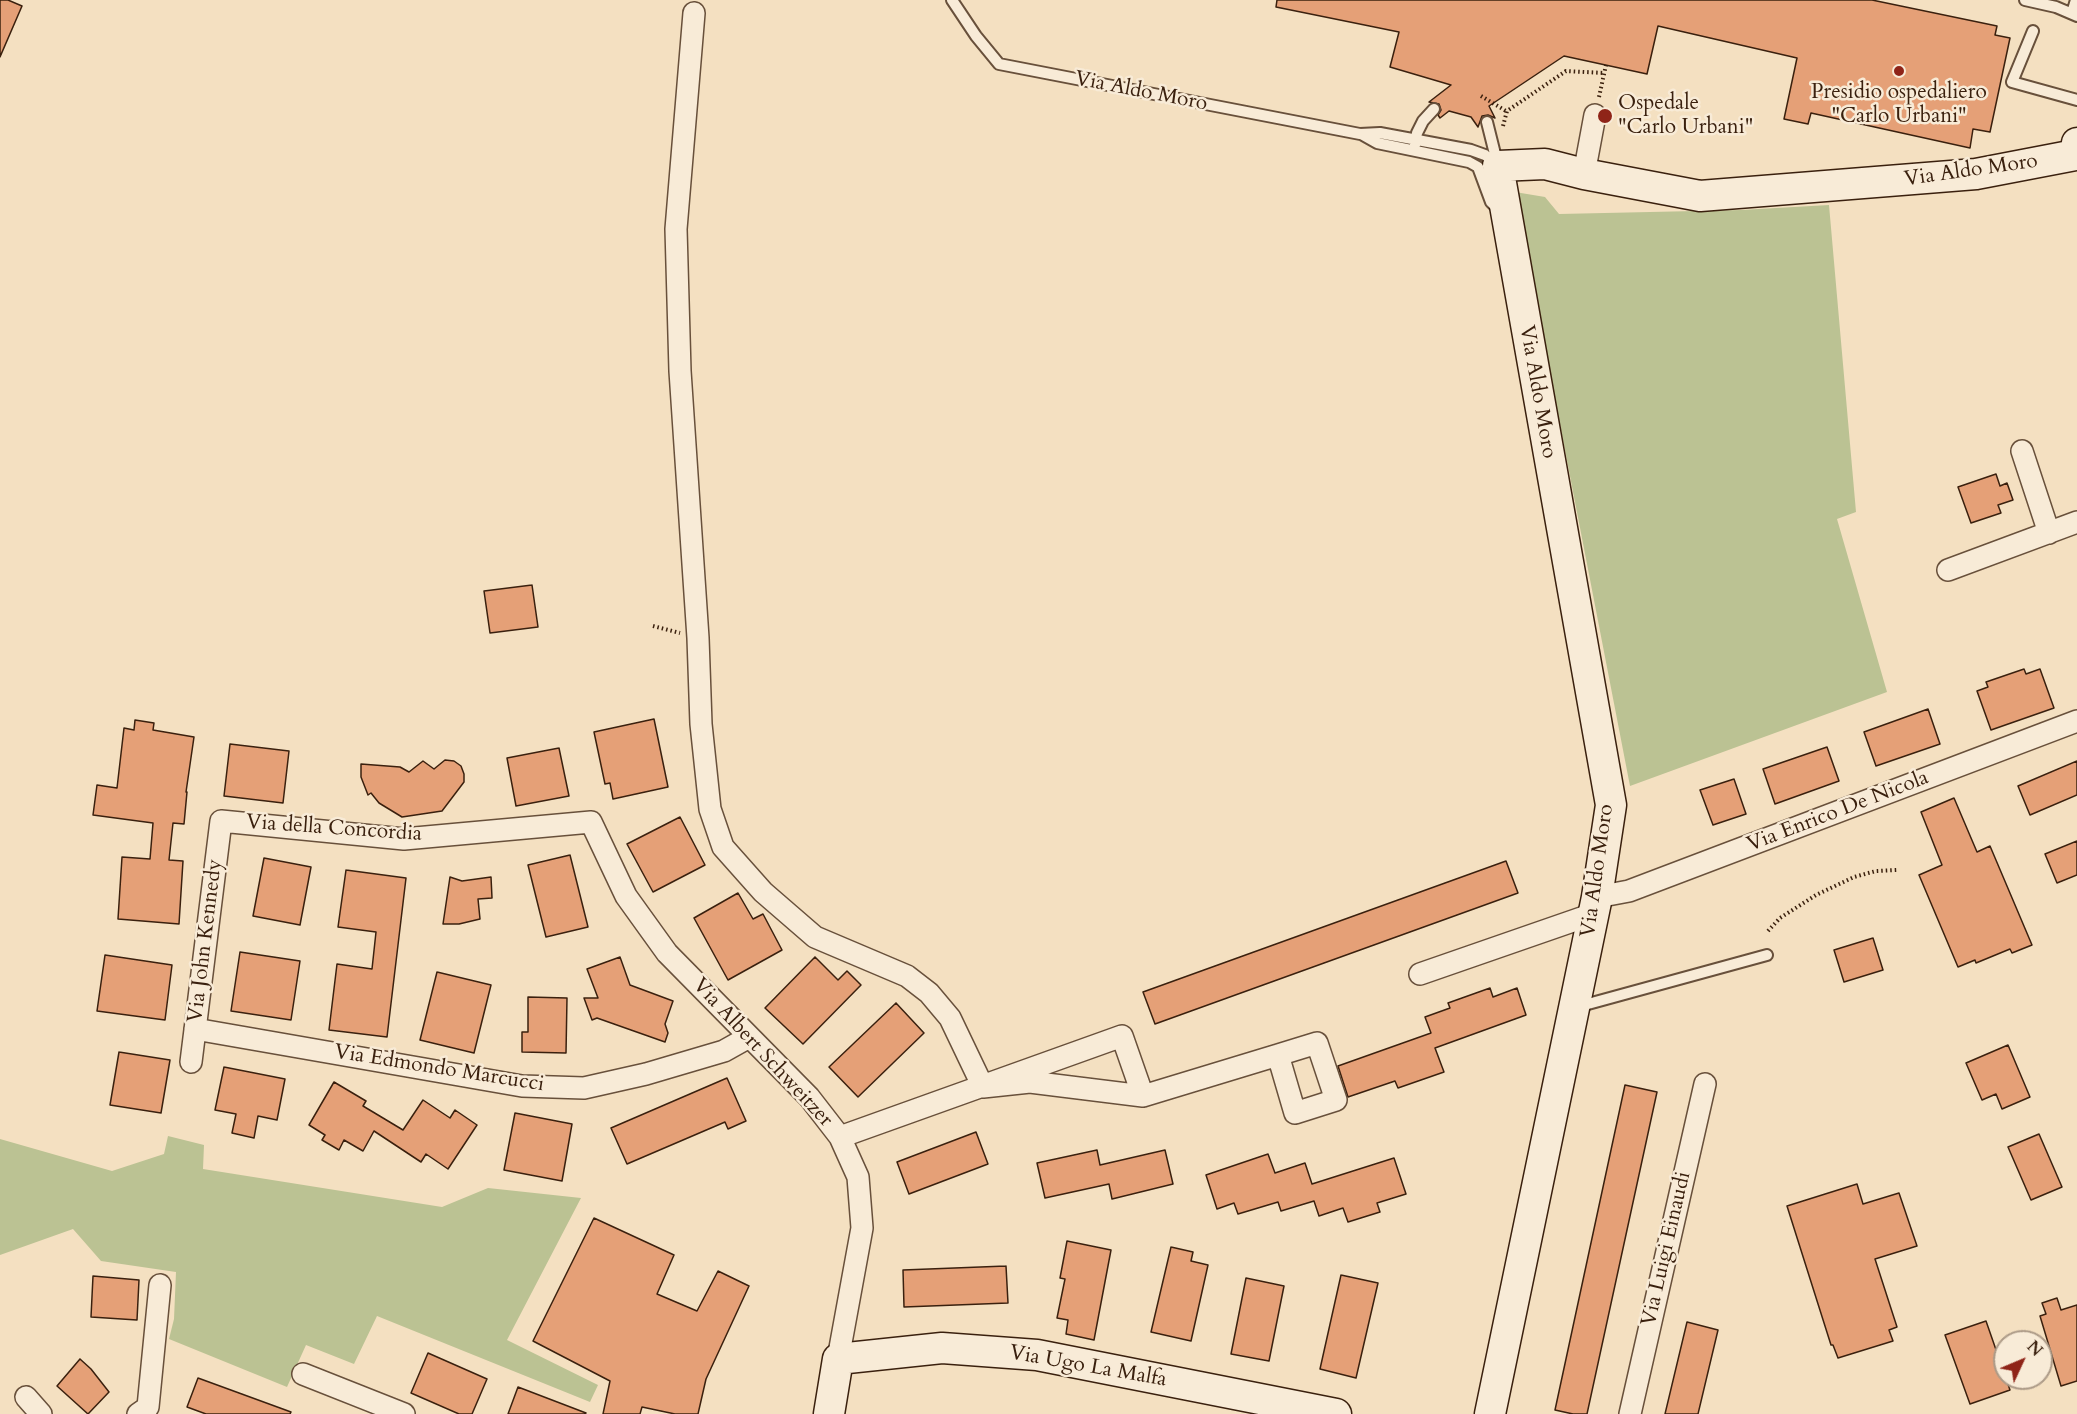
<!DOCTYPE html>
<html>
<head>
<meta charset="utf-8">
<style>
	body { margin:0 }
	#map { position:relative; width:2077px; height:1414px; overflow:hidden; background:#f4e0c1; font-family:Cardo,serif }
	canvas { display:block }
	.north { position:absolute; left:1993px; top:1330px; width:60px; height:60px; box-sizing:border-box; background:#f8ebd7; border:2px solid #ac9a87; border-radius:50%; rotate:46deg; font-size:16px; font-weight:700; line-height:24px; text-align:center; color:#3a200e }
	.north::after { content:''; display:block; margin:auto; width:21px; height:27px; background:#8f2418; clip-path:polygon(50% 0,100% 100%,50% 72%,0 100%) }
</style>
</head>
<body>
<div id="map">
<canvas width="2077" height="1414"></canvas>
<div class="north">N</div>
</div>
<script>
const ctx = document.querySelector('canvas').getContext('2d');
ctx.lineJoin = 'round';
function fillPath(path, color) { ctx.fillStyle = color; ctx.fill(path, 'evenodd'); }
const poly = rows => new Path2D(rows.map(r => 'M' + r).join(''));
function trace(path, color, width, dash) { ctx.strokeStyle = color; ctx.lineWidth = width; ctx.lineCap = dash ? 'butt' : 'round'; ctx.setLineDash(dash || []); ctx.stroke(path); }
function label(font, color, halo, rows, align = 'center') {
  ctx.font = font + ' Cardo,serif'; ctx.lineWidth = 5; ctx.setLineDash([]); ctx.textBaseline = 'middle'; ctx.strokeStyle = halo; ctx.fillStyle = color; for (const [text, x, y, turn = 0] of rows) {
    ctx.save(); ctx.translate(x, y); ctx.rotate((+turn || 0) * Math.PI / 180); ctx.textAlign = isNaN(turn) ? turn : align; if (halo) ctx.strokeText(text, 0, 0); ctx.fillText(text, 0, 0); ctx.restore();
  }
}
const green = poly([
	[1515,192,1545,197,1559,214,1741,210,1829,205,1856,512,1837,519,1887,692,1630,786],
	[168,1136,204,1145,203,1169,442,1207,488,1188,581,1198,507,1340,598,1385,590,1402,377,1316,354,1364,306,1345,287,1387,169,1339,174,1319,176,1272,101,1261,73,1229,0,1255,0,1139,112,1171,164,1154]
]);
const building = poly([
	[0,0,8,0,22,6,0,57,0,0],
	[1277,0,1872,0,1997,26,1995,35,2010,38,1990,132,1973,129,1970,148,1811,113,1808,124,1784,119,1797,58,1658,26,1647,74,1564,56,1489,106,1495,118,1488,115,1482,116,1478,127,1471,117,1449,111,1440,118,1438,115,1441,110,1439,104,1429,102,1451,85,1390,67,1399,32,1276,7,1277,0],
	[1996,474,2000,486,2007,483,2013,500,1998,505,2001,513,1971,523,1958,487,1996,474],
	[532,585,538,627,490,633,484,591,532,585],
	[2024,669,2026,674,2040,669,2054,708,1991,730,1977,691,1988,687,1986,682,2024,669],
	[1928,709,1940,744,1876,766,1864,732,1928,709],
	[654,719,668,787,613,799,610,783,605,784,594,732,654,719],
	[135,720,154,723,153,730,194,737,186,792,187,792,184,824,173,823,169,860,183,861,179,924,118,919,122,857,150,859,153,823,93,815,97,785,117,788,124,728,134,730,135,720],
	[230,744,289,751,283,803,224,796,230,744],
	[1827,747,1839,781,1775,804,1763,769,1827,747],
	[559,748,569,796,516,806,507,758,559,748],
	[445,760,454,761,461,766,464,774,464,782,442,811,402,817,379,803,371,793,368,795,361,777,361,764,400,767,409,772,423,761,434,769,445,760],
	[2077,761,2077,795,2030,815,2018,786,2077,761],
	[1734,779,1746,814,1713,825,1700,790,1734,779],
	[1954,798,1977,852,1990,846,2032,945,2012,953,2010,949,1976,963,1975,960,1958,967,1919,875,1942,865,1921,812,1954,798],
	[680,817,705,865,653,892,627,844,680,817],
	[2077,841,2077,875,2057,883,2045,854,2077,841],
	[570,855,588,927,546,937,528,865,570,855],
	[264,858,311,867,300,925,253,916,264,858],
	[1506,861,1518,893,1155,1024,1143,992,1506,861],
	[346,870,406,878,387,1037,329,1030,337,964,372,969,376,932,338,927,346,870],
	[450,877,462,881,491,877,492,898,478,899,480,919,459,924,443,924,450,877],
	[738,893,753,919,763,914,782,950,728,980,694,918,738,893],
	[1873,938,1883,970,1844,982,1834,950,1873,938],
	[240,952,300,961,291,1020,231,1011,240,952],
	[105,955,172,965,165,1020,97,1011,105,955],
	[620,957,630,985,673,1001,665,1024,668,1033,665,1042,597,1018,592,1020,584,998,598,998,587,969,620,957],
	[815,957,838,980,847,971,861,985,803,1044,765,1008,815,957],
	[437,972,491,985,474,1053,420,1040,437,972],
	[1490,988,1493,997,1517,988,1526,1015,1435,1048,1444,1072,1398,1088,1395,1081,1348,1097,1338,1066,1431,1033,1425,1017,1450,1008,1448,1003,1490,988],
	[528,997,567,998,566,1053,522,1052,522,1032,528,1032,528,997],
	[896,1003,924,1033,858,1097,829,1067,896,1003],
	[2008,1045,2030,1097,2002,1109,1996,1094,1982,1100,1966,1063,2008,1045],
	[119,1052,170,1060,161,1113,110,1105,119,1052],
	[224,1067,285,1079,277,1120,258,1116,254,1138,232,1133,236,1114,215,1110,224,1067],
	[727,1078,746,1121,728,1129,725,1122,627,1164,611,1128,727,1078],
	[334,1082,366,1101,363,1106,403,1130,423,1100,450,1118,455,1110,477,1125,448,1169,426,1154,421,1162,374,1131,363,1151,344,1140,339,1150,322,1140,325,1135,309,1125,334,1082],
	[1625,1085,1657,1092,1587,1414,1573,1414,1555,1410,1625,1085],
	[515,1113,572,1124,562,1181,504,1170,515,1113],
	[976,1132,988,1164,909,1194,897,1162,976,1132],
	[2039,1134,2062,1187,2031,1200,2008,1147,2039,1134],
	[1097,1150,1100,1165,1165,1150,1173,1184,1112,1199,1109,1184,1045,1198,1037,1163,1097,1150],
	[1268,1154,1275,1173,1305,1163,1312,1184,1394,1158,1406,1194,1377,1203,1380,1212,1348,1222,1343,1208,1319,1216,1314,1201,1281,1211,1278,1202,1238,1214,1234,1203,1217,1209,1206,1175,1268,1154],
	[1857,1184,1863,1204,1899,1193,1917,1246,1875,1259,1897,1327,1889,1330,1893,1341,1838,1358,1833,1345,1831,1345,1787,1206,1857,1184],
	[594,1218,674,1255,657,1294,697,1311,718,1271,749,1286,706,1379,698,1414,675,1414,642,1407,640,1414,603,1414,610,1381,533,1341,594,1218],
	[1067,1241,1111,1250,1094,1340,1066,1334,1068,1320,1057,1318,1065,1279,1060,1278,1067,1241],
	[1171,1247,1193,1252,1191,1261,1208,1265,1191,1341,1151,1332,1171,1247],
	[1006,1266,1008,1303,904,1307,903,1270,1006,1266],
	[1341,1275,1378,1283,1356,1378,1320,1369,1341,1275],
	[93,1276,139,1280,137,1320,91,1317,93,1276],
	[1246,1278,1284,1286,1269,1361,1231,1354,1246,1278],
	[2057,1298,2061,1310,2077,1305,2077,1381,2061,1386,2040,1316,2046,1314,2042,1303,2057,1298],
	[1986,1321,2010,1390,1970,1404,1945,1335,1986,1321],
	[1687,1322,1718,1330,1698,1414,1665,1414,1687,1322],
	[428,1353,487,1379,472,1414,459,1414,411,1393,428,1353],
	[80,1359,91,1369,109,1392,88,1414,57,1386,80,1359],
	[198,1378,291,1412,290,1414,206,1414,187,1407,198,1378],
	[518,1387,586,1413,585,1414,508,1414,518,1387]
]);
const path = poly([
	[1481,96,1506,111],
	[1599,97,1606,65],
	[1503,126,1507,111,1566,71,1604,73],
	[653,626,680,633],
	[1768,931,1780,918,1816,895,1854,877,1876,871,1897,870]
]);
const lane = poly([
	[952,0,976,36,999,64,1360,134,1380,133,1471,150,1485,155,1497,165],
	[2025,0,2056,7,2077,16],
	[2072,13,2076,0],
	[2033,31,2012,82,2077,100],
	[1487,122,1498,166],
	[1361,134,1377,143,1469,162,1478,167,1491,202,1494,205],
	[1415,145,1417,133,1423,121,1434,109],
	[1577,1007,1767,955]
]);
const street = poly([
	[694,13,676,229,680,371,698,638,701,724,710,809,723,847,763,892,815,937,907,976,929,993,950,1018,983,1087,1030,1082,1143,1096],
	[1584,174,1595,115],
	[2022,451,2049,533],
	[1948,570,2077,522],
	[1597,897,1629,891,2077,721],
	[1420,974,1593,914],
	[195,1029,522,1086,584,1088,646,1074,724,1051,749,1037],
	[191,1062,221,821,404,839,591,822,626,896,667,953,809,1097,840,1137,858,1177,862,1228,838,1359],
	[840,1137,1122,1036,1143,1096,1278,1055,1295,1113,1336,1100,1317,1043,1278,1055],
	[303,1374,404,1414],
	[26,1397,41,1414],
	[138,1414,148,1407,160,1285],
	[1630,1414,1705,1084]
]);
const secondary = poly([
	[829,1414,838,1359,942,1348,1037,1355,1336,1414],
	[1490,1414,1597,897,1611,805,1498,166,1545,164,1584,174,1700,196,1976,174,2075,155,2077,143]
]);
const markers = [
	[1899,71,6,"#8f2418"],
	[1605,116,8,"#8f2418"]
];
const streetNames = [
	["Via Aldo Moro",1141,92,11],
	["Via Aldo Moro",1971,171,-8],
	["Via Aldo Moro",1537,392,80],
	["Via Enrico De Nicola",1838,812,-21],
	["Via della Concordia",334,829,4],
	["Via Aldo Moro",1598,871,-82],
	["Via John Kennedy",206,941,-83],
	["Via Albert Schweitzer",762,1053,47],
	["Via Edmondo Marcucci",439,1069,9],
	["Via Luigi Einaudi",1667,1249,-77],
	["Via Ugo La Malfa",1088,1367,10]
];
const poiNames = [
	["Presidio ospedaliero",1899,93],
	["\"Carlo Urbani\"",1899,117],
	["Ospedale",1618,104,"left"],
	["\"Carlo Urbani\"",1618,128,"left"]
];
fillPath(green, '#bbc293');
fillPath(building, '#e5a077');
trace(building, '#3a200e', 1.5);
trace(lane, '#68503b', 14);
trace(street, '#68503b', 24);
trace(secondary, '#3a200e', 33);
trace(path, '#3a200e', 4, [1.5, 3]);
trace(lane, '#f8ebd7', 10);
trace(street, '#f8ebd7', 21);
trace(secondary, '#f8ebd7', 30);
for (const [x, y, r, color] of markers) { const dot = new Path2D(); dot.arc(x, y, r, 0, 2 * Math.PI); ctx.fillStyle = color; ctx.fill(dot); trace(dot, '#f8ebd7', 2); }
label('21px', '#3a200e', '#f8ebd7', streetNames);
label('21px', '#3a200e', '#f8ebd7', poiNames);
</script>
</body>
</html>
